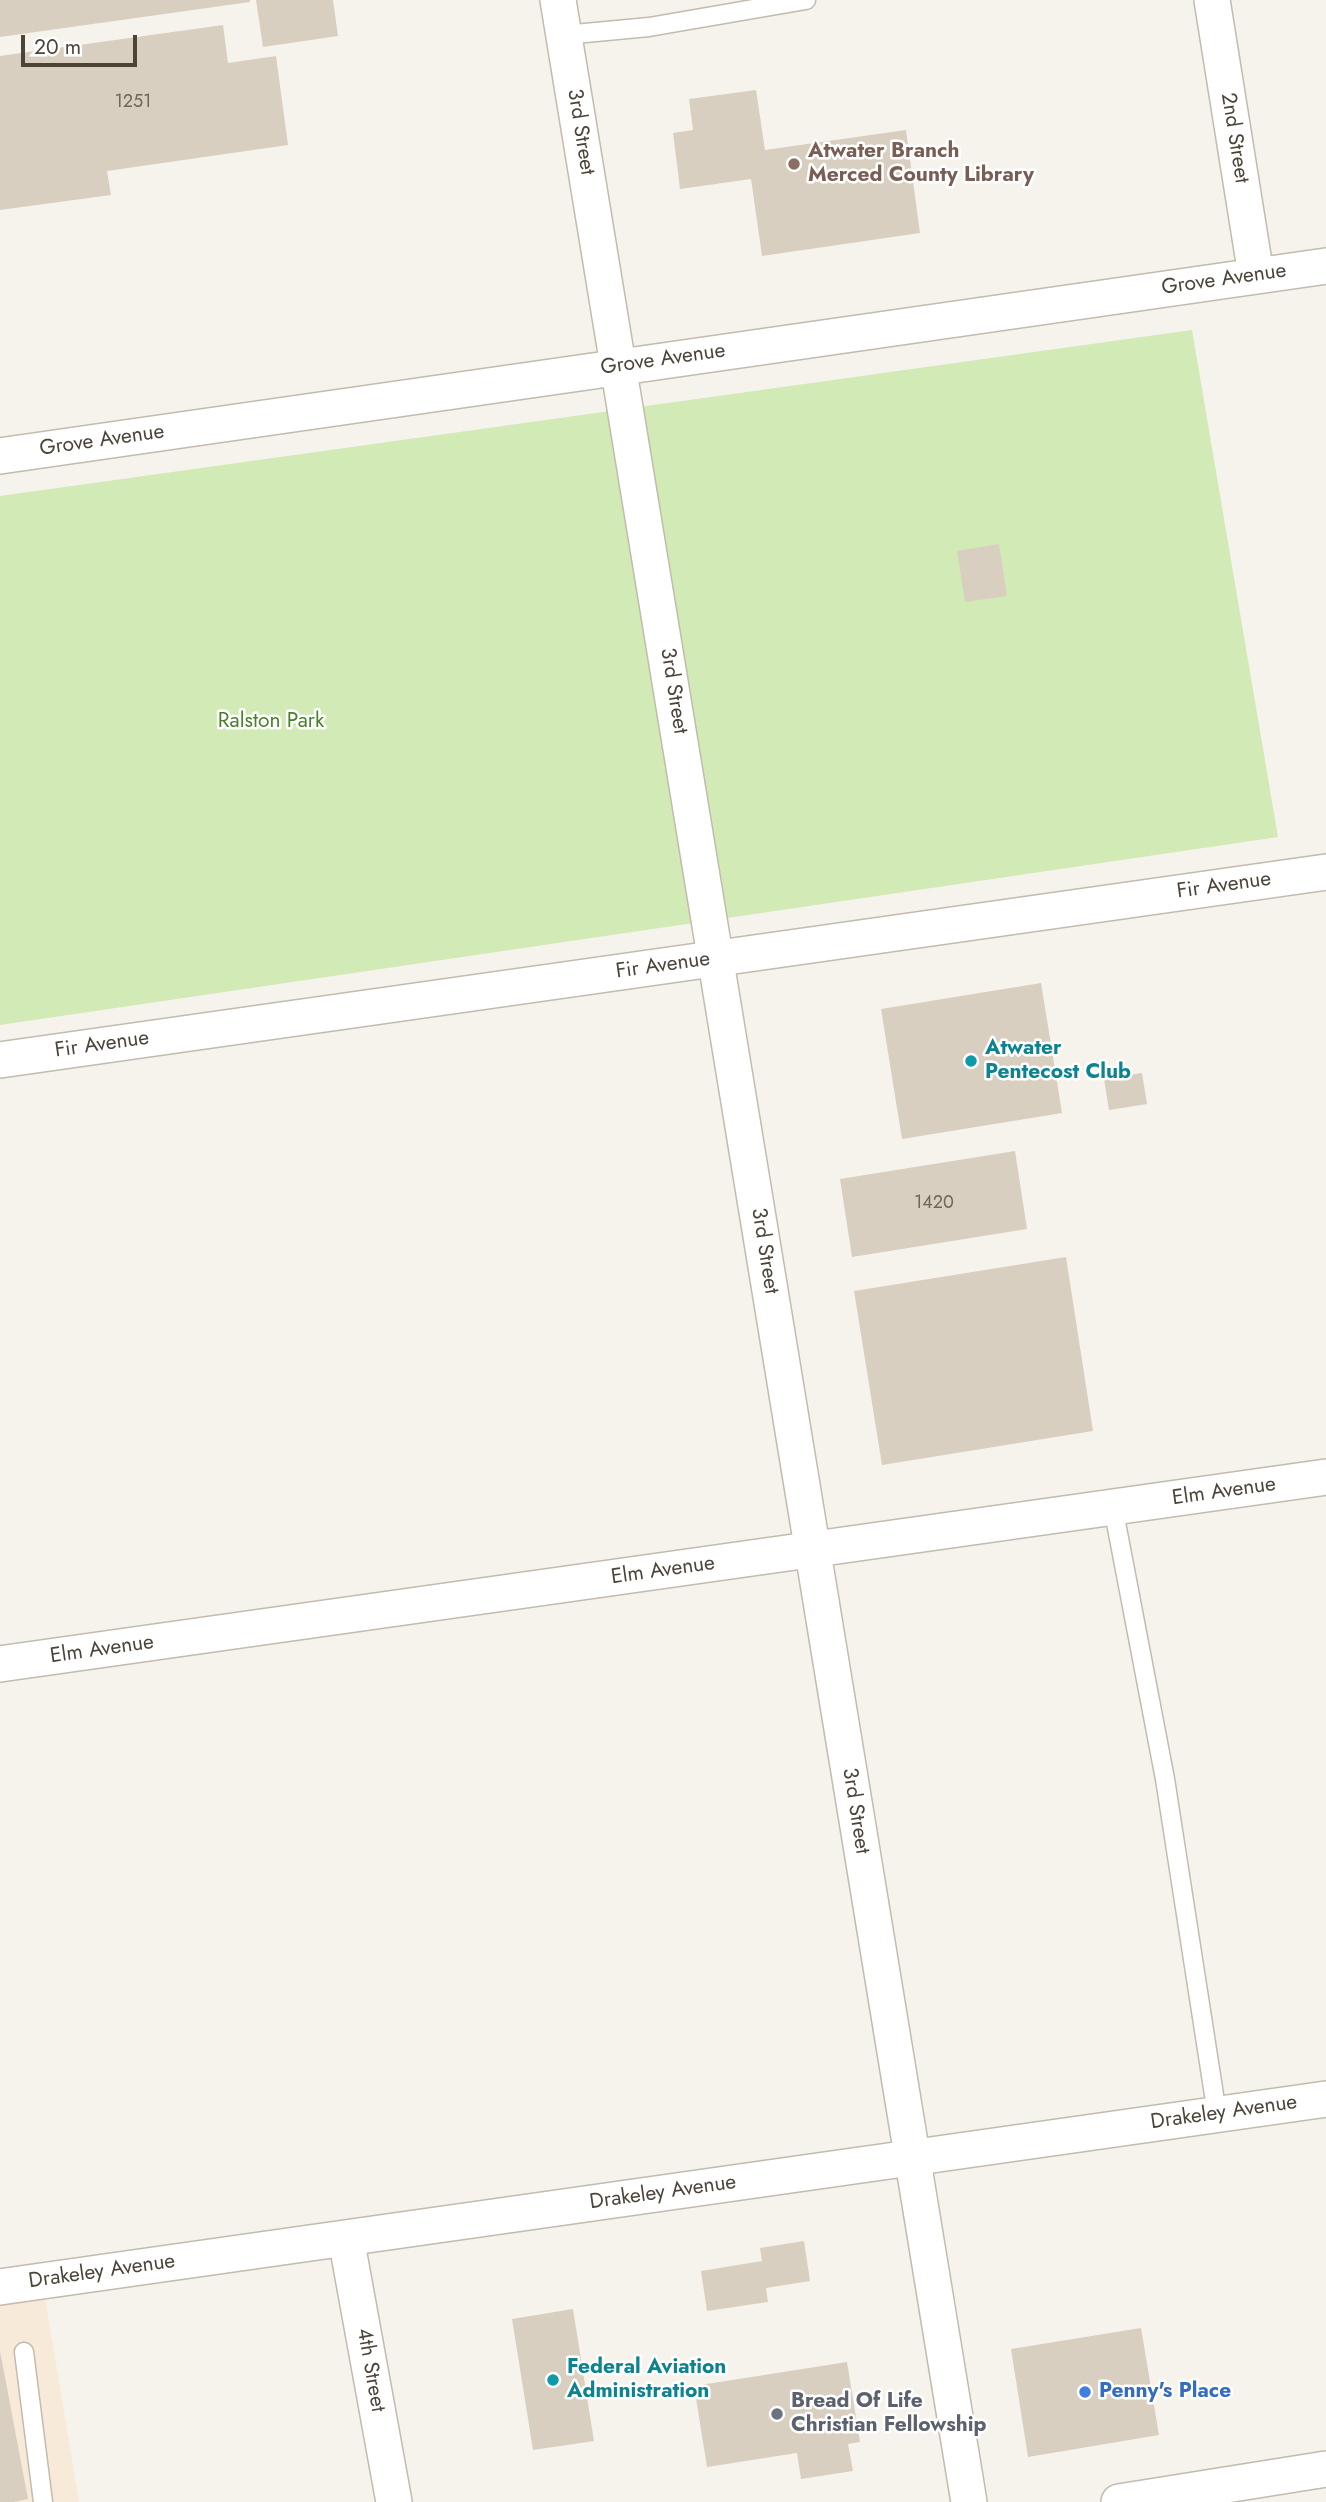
<!DOCTYPE html>
<html>
<head>
<meta charset="utf-8">
<style>
	body { margin:0 }
	#map { position:relative; width:1326px; height:2502px; overflow:hidden; background:#f6f3ec; font-family:Jost,sans-serif }
	canvas { display:block }
	.scale { position:absolute; left:21px; top:35px; width:116px; height:32px; box-sizing:border-box; border:4px solid #4b4439; border-top:0; padding-left:9px; font-size:21px; line-height:24px; white-space:nowrap; color:#4b4439; -webkit-text-stroke:5px #fff; paint-order:stroke }
</style>
</head>
<body>
<div id="map">
<canvas width="1326" height="2502"></canvas>
<div class="scale">20 m</div>
</div>
<script>
const ctx = document.querySelector('canvas').getContext('2d');
ctx.lineJoin = 'round';
function fillPath(path, color) { ctx.fillStyle = color; ctx.fill(path, 'evenodd'); }
const poly = rows => new Path2D(rows.map(r => 'M' + r).join(''));
function trace(path, color, width, dash) { ctx.strokeStyle = color; ctx.lineWidth = width; ctx.lineCap = dash ? 'butt' : 'round'; ctx.setLineDash(dash || []); ctx.stroke(path); }
function label(font, color, halo, rows, align = 'center') {
  ctx.font = font + ' Jost,sans-serif'; ctx.lineWidth = 5; ctx.setLineDash([]); ctx.textBaseline = 'middle'; ctx.strokeStyle = halo; ctx.fillStyle = color; for (const [text, x, y, turn = 0] of rows) {
    ctx.save(); ctx.translate(x, y); ctx.rotate((+turn || 0) * Math.PI / 180); ctx.textAlign = isNaN(turn) ? turn : align; if (halo) ctx.strokeText(text, 0, 0); ctx.fillText(text, 0, 0); ctx.restore();
  }
}
const commercial = poly([
	[45,2297,79,2502,0,2502,0,2302]
]);
const green = poly([
	[1192,330,1278,837,0,1025,0,496]
]);
const building = poly([
	[0,0,250,0,250,2,0,37],
	[256,0,333,0,338,36,263,47],
	[223,25,228,63,276,56,288,145,107,171,111,195,0,210,0,56],
	[756,90,765,150,906,130,920,233,762,256,751,179,680,189,673,133,693,130,689,99],
	[999,544,1007,596,965,602,957,551],
	[1041,983,1062,1113,902,1139,881,1009],
	[1142,1073,1147,1104,1109,1110,1104,1079],
	[1015,1151,1027,1229,852,1257,840,1179],
	[1066,1257,1093,1431,882,1465,854,1291],
	[804,2241,810,2281,766,2288,768,2302,707,2311,701,2271,762,2261,760,2248],
	[573,2309,594,2441,533,2450,512,2319],
	[1141,2328,1159,2435,1028,2457,1011,2349],
	[0,2351,28,2499,13,2502,0,2502],
	[847,2362,860,2442,848,2444,853,2471,801,2479,797,2453,707,2467,694,2386]
]);
const service = poly([
	[564,35,649,27,806,0],
	[1113,1507,1165,1779,1217,2114],
	[24,2352,43,2502]
]);
const minor = poly([
	[558,0,969,2502],
	[1212,0,1256,275],
	[0,456,1326,266],
	[0,1060,1326,872],
	[0,1664,1326,1477],
	[346,2238,394,2502],
	[0,2287,1326,2099],
	[1119,2502,1326,2469]
]);
const markers = [
	[794,164,7,"#8d6e63"],
	[971,1061,7,"#0f9aa8"],
	[553,2380,7,"#0f9aa8"],
	[1085,2392,7,"#3f7fe0"],
	[777,2414,7,"#6b7280"]
];
const numberNames = [
	["1251",133,103],
	["1420",934,1204]
];
const streetNames = [
	["3rd Street",580,132,81],
	["2nd Street",1234,138,81],
	["Grove Avenue",1224,280,-8],
	["Grove Avenue",663,360,-8],
	["Grove Avenue",102,441,-8],
	["3rd Street",673,691,81],
	["Fir Avenue",1224,886,-8],
	["Fir Avenue",663,966,-8],
	["Fir Avenue",102,1045,-8],
	["3rd Street",764,1251,81],
	["Elm Avenue",1224,1492,-8],
	["Elm Avenue",663,1571,-8],
	["Elm Avenue",102,1650,-8],
	["3rd Street",855,1811,81],
	["Drakeley Avenue",1224,2113,-8],
	["Drakeley Avenue",663,2193,-8],
	["Drakeley Avenue",102,2272,-8],
	["4th Street",370,2370,80]
];
const educationNames = [
	["Atwater Branch",808,152],
	["Merced County Library",808,176]
];
const parkNames = [
	["Ralston Park",271,722]
];
const cultureNames = [
	["Atwater",985,1049],
	["Pentecost Club",985,1073],
	["Federal Aviation",567,2368],
	["Administration",567,2392]
];
const shopNames = [
	["Penny's Place",1099,2392]
];
const worshipNames = [
	["Bread Of Life",791,2402],
	["Christian Fellowship",791,2426]
];
fillPath(commercial, '#f7ead8');
fillPath(green, '#d2eab5');
fillPath(building, '#d8cfc1');
trace(service, '#c2bbae', 21);
trace(minor, '#c2bbae', 38);
trace(service, '#fff', 18);
trace(minor, '#fff', 35);
for (const [x, y, r, color] of markers) { const dot = new Path2D(); dot.arc(x, y, r, 0, 2 * Math.PI); ctx.fillStyle = color; ctx.fill(dot); trace(dot, '#fff', 2.5); }
label('18px', '#6e675b', null, numberNames);
label('21px', '#4b4439', '#fff', streetNames);
label('bold 21px', '#785e54', '#fff', educationNames, 'left');
label('21px', '#4a7f2a', '#fff', parkNames);
label('bold 21px', '#0d838f', '#fff', cultureNames, 'left');
label('bold 21px', '#366cbe', '#fff', shopNames, 'left');
label('bold 21px', '#5b616d', '#fff', worshipNames, 'left');
</script>
</body>
</html>
